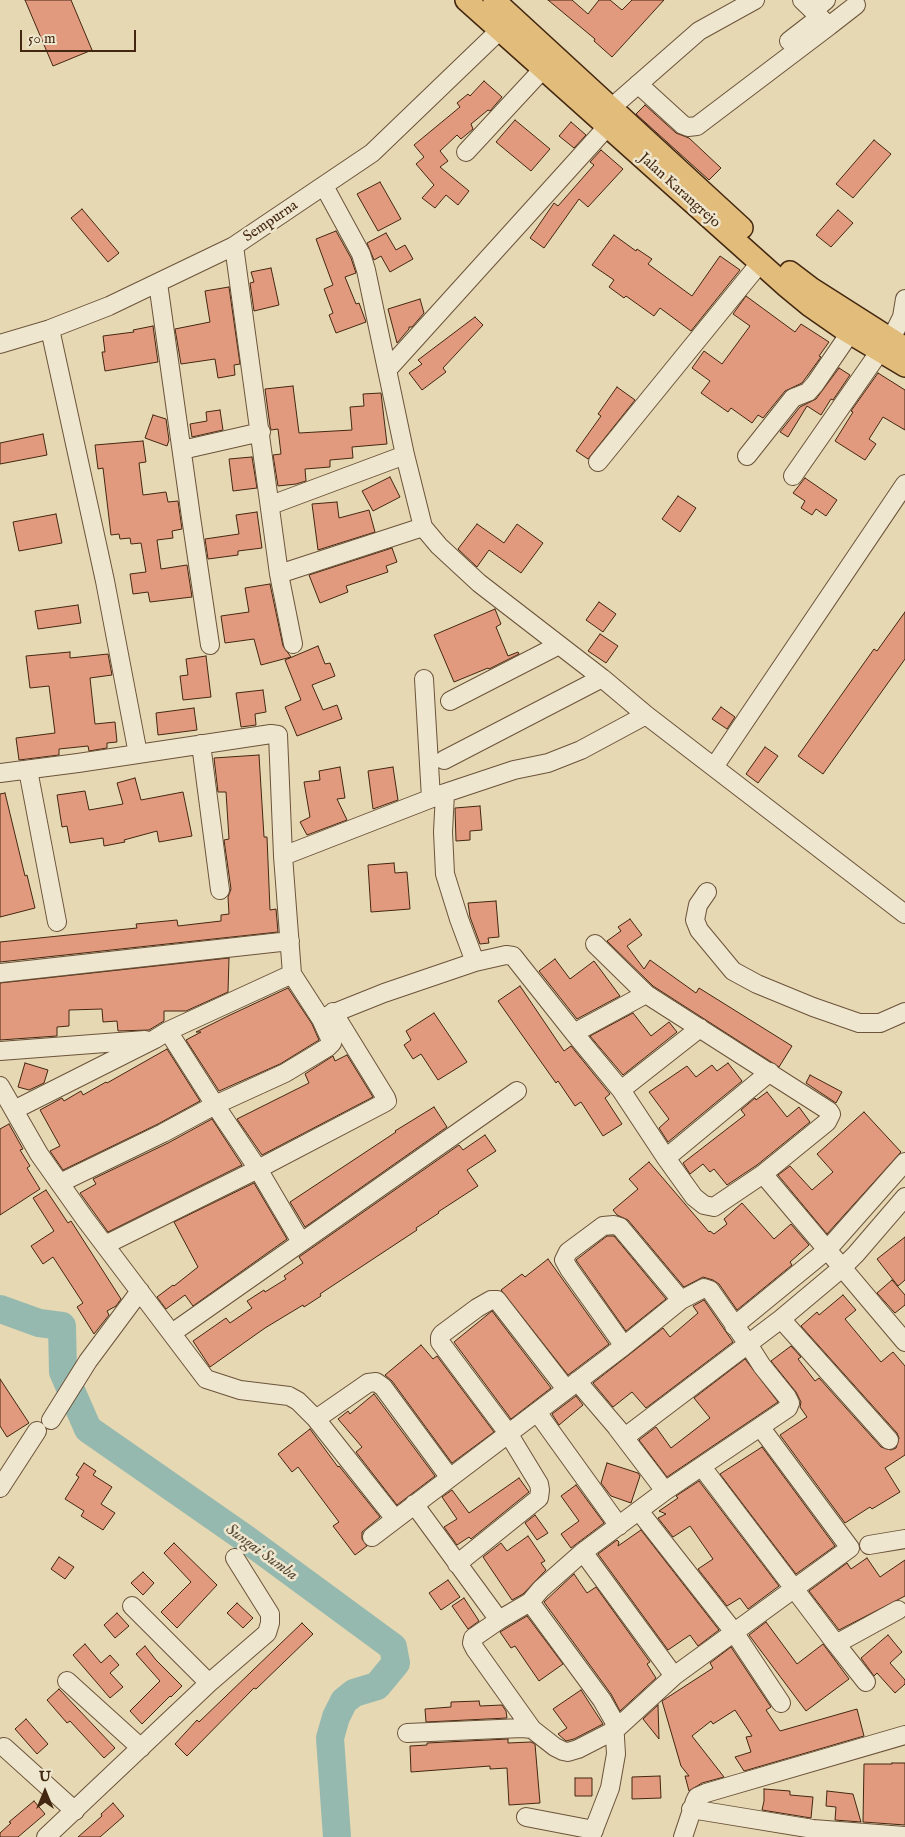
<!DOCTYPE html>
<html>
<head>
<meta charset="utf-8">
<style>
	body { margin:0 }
	#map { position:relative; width:905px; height:1837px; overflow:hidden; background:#e5d8b3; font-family:"IM FELL English",serif }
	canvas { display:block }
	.north { position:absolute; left:20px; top:1767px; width:50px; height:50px; -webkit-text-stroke:4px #eee6ce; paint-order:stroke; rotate:0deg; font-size:14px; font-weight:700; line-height:20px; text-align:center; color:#442711 }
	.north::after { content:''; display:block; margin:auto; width:18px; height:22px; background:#442711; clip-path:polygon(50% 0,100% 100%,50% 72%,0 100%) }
	.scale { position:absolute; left:20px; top:30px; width:116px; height:22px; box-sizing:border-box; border:2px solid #442711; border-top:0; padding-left:6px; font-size:15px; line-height:18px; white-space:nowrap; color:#442711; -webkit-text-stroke:4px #eee6ce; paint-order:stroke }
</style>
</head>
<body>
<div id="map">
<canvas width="905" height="1837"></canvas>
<div class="north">U</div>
<div class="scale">50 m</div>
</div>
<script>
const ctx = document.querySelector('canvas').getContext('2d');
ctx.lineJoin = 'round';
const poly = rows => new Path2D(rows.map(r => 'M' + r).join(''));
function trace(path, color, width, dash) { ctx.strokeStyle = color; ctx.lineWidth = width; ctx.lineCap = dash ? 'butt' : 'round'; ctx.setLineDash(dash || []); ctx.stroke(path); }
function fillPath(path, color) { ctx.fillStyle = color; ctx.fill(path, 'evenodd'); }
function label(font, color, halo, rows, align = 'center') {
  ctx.font = font + ' "IM FELL English",serif'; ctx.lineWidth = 5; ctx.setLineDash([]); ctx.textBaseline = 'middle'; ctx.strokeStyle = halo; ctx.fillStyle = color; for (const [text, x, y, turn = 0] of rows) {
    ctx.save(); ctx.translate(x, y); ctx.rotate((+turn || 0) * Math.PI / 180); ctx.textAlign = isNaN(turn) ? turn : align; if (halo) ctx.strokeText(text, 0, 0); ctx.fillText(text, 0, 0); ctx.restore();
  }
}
const river = poly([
	[0,1309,39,1323,62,1326,63,1372,88,1429,246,1539,393,1647,396,1663,377,1686,354,1693,344,1701,336,1717,330,1738,337,1837]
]);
const building = poly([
	[25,0,71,0,92,50,53,66,25,0],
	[548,0,572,0,588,14,599,0,610,0,622,10,632,0,664,0,612,57,594,41,595,39,548,0],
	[484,81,502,97,490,111,488,110,471,124,473,129,461,139,457,135,440,151,448,161,440,167,469,191,458,205,446,195,435,208,422,198,434,185,416,164,424,157,414,145,460,107,457,103,468,94,470,96,484,81],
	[645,105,676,133,689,138,721,168,709,180,636,114,645,105],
	[515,120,550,149,531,171,496,142,515,120],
	[571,122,586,135,574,148,559,136,571,122],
	[874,140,891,154,853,198,836,184,874,140],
	[601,150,623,169,588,207,579,199,544,248,530,238,554,203,558,206,594,165,590,162,601,150],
	[380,182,401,219,378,231,357,194,380,182],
	[82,209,119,253,108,262,71,218,82,209],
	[838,210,853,223,831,247,816,235,838,210],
	[336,231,351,258,356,273,345,277,356,304,359,303,366,322,336,333,329,315,333,313,324,289,333,285,316,239,336,231],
	[386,233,396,250,405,245,413,259,390,272,381,256,374,260,367,243,386,233],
	[614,235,636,251,637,249,652,259,648,264,692,296,720,256,740,270,691,331,660,308,654,316,626,296,624,298,609,287,614,280,592,265,614,235],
	[271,268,279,305,254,311,250,283,254,282,251,272,271,268],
	[229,287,240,364,234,365,235,375,218,378,215,359,181,364,175,329,210,322,205,291,229,287],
	[746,296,795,332,801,324,829,342,819,356,821,357,802,383,785,391,763,418,758,415,752,423,731,408,728,412,701,393,710,381,692,368,704,351,722,364,750,326,733,314,746,296],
	[420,299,424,313,412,327,409,327,409,329,397,343,388,309,420,299],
	[475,317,483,325,443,368,446,372,422,390,409,373,422,364,418,360,475,317],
	[153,326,158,362,105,371,102,352,105,352,103,336,134,332,133,330,153,326],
	[839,368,850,375,833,400,831,399,821,415,807,406,788,437,780,432,800,407,816,399,839,368],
	[878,373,905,390,905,430,883,417,869,439,876,444,865,460,835,441,853,412,851,411,878,373],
	[293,386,299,433,352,430,350,407,364,406,363,394,381,393,387,444,352,447,353,458,330,460,330,467,305,469,306,481,296,484,278,486,273,455,281,454,278,429,271,430,270,426,265,389,293,386],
	[617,387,635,400,588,459,576,451,601,416,598,414,617,387],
	[220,410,223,430,192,437,190,424,207,421,206,412,220,410],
	[153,415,166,419,169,440,167,446,145,438,153,415],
	[43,434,47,455,0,464,0,443,43,434],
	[143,441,146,462,139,463,143,495,166,492,168,502,178,501,182,529,172,531,173,538,157,540,161,569,187,565,192,597,150,602,148,592,133,594,130,574,146,572,141,543,131,544,130,538,120,539,119,534,111,535,103,468,98,469,95,445,143,441],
	[252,457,257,488,233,491,229,459,252,457],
	[390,477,400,497,373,511,362,491,390,477],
	[805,478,837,500,826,516,816,509,812,515,801,508,805,501,793,493,805,478],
	[678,496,696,508,680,532,662,519,678,496],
	[337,502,339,518,369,510,375,532,318,550,312,504,337,502],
	[257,512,262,548,238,551,238,555,208,559,205,539,239,534,236,515,257,512],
	[56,514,62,543,19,551,13,522,56,514],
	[477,524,504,543,517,524,543,543,521,573,489,550,477,567,458,549,477,524],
	[392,548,397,562,386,566,388,572,346,586,348,592,320,603,309,575,392,548],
	[270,584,283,646,291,657,261,665,254,639,225,643,221,616,249,612,245,588,270,584],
	[599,602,616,614,603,632,586,620,599,602],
	[78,605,81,623,38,629,35,611,78,605],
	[495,609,501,624,496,627,508,656,518,652,519,654,489,669,488,668,454,682,434,635,495,609],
	[905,612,905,659,823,774,798,756,874,649,877,651,905,612],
	[600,634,618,646,606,663,588,651,600,634],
	[318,646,325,664,330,663,335,676,312,685,323,710,337,705,342,719,297,736,285,707,301,700,285,660,318,646],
	[70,652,70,658,108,654,112,675,90,678,95,724,115,722,117,742,107,743,107,748,89,751,88,746,59,749,59,755,19,760,16,738,55,733,49,686,30,688,26,656,70,652],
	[206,656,211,697,183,700,180,676,188,675,186,659,206,656],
	[263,690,266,712,255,714,256,725,241,727,236,693,263,690],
	[721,707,735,717,727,729,712,719,721,707],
	[194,708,197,730,158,735,156,713,194,708],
	[765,747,778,756,758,783,746,774,765,747],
	[259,755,264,837,267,837,270,910,276,909,278,932,0,962,0,942,137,928,136,924,177,920,178,926,221,921,221,915,229,914,228,897,231,889,224,840,229,839,226,792,218,792,214,758,259,755],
	[340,767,345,798,337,799,347,820,307,835,300,822,310,817,304,782,320,780,319,771,340,767],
	[393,767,398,800,373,809,368,771,393,767],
	[135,778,141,800,183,792,192,836,159,842,157,831,124,840,125,842,104,846,103,838,70,843,67,826,62,827,57,795,85,791,89,810,123,804,117,783,135,778],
	[5,793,25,876,27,875,35,908,0,917,0,794,5,793],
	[480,806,482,830,470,831,470,840,456,841,455,808,480,806],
	[394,863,395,873,407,872,410,909,371,912,368,865,394,863],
	[496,901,499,937,488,938,489,943,480,944,470,917,468,903,496,901],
	[630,919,642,935,627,946,644,969,650,960,696,993,699,988,792,1046,779,1067,653,986,607,941,621,931,618,927,630,919],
	[229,958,228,992,186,1011,164,1011,164,1021,149,1030,118,1031,117,1021,103,1022,102,1009,69,1010,69,1026,57,1027,57,1036,0,1040,0,983,229,958],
	[555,959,570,979,594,961,620,996,577,1019,539,971,555,959],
	[520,986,564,1051,571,1046,610,1094,605,1098,622,1124,603,1136,581,1102,575,1106,558,1081,556,1083,498,1001,520,986],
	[288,988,312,1024,319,1040,280,1064,219,1091,186,1040,201,1032,196,1032,228,1016,288,988],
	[434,1013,467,1062,438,1080,421,1054,413,1059,404,1045,411,1040,406,1031,434,1013],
	[633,1013,651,1036,669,1022,677,1032,623,1075,590,1036,633,1013],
	[167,1049,200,1101,158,1124,63,1170,50,1151,60,1146,40,1110,62,1098,64,1101,81,1091,83,1095,106,1082,107,1083,167,1049],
	[347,1055,373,1097,262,1155,237,1119,309,1083,305,1074,333,1056,335,1061,347,1055],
	[25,1063,48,1070,44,1083,29,1090,18,1087,25,1063],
	[728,1063,742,1081,668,1142,659,1128,669,1119,649,1092,687,1066,696,1077,712,1065,717,1071,728,1063],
	[810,1075,842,1092,836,1103,806,1083,810,1075],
	[767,1092,787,1117,799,1107,810,1122,757,1165,727,1185,714,1169,710,1172,703,1164,690,1174,683,1163,745,1115,741,1110,755,1098,756,1100,767,1092],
	[434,1107,447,1127,305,1227,290,1202,396,1132,395,1131,434,1107],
	[864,1112,901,1152,827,1234,778,1175,790,1166,812,1190,833,1172,817,1154,864,1112],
	[212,1119,242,1165,108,1232,80,1193,96,1184,93,1179,168,1143,212,1119],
	[9,1124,23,1149,20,1150,30,1166,27,1168,40,1189,0,1215,0,1129,9,1124],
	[485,1135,496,1151,467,1170,478,1186,438,1212,439,1213,416,1228,417,1230,320,1294,321,1296,304,1307,303,1305,265,1328,210,1367,193,1341,226,1318,230,1323,252,1308,247,1301,264,1290,265,1292,286,1279,284,1276,303,1263,299,1257,459,1145,463,1150,485,1135],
	[649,1162,709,1232,710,1231,714,1234,727,1224,724,1219,742,1203,774,1239,791,1224,809,1245,790,1262,792,1265,737,1310,719,1284,713,1280,703,1277,684,1287,628,1220,617,1215,613,1210,638,1189,629,1179,649,1162],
	[254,1183,287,1239,193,1306,185,1295,166,1309,157,1297,173,1285,174,1286,198,1267,174,1222,254,1183],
	[46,1190,68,1223,71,1221,121,1299,116,1306,107,1311,109,1315,94,1334,77,1307,83,1303,53,1257,43,1264,31,1246,54,1231,33,1198,46,1190],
	[607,1236,614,1236,666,1299,626,1331,576,1260,607,1236],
	[905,1237,905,1280,898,1286,877,1259,905,1237],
	[548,1259,609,1344,568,1375,501,1290,522,1274,525,1277,548,1259],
	[892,1280,905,1295,905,1305,895,1313,877,1293,892,1280],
	[843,1295,856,1310,845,1319,881,1362,893,1352,905,1366,905,1455,885,1468,900,1492,872,1509,870,1507,845,1523,780,1435,807,1417,800,1407,801,1402,796,1392,771,1361,791,1346,801,1357,798,1359,815,1381,819,1378,881,1447,891,1450,896,1448,899,1438,897,1433,801,1326,817,1312,819,1315,843,1295],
	[704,1300,733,1342,646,1408,632,1392,613,1407,593,1383,663,1328,670,1337,698,1313,693,1306,704,1300],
	[492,1311,551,1388,511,1419,454,1342,492,1311],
	[421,1345,433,1359,437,1356,494,1432,452,1463,392,1381,385,1375,421,1345],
	[745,1359,778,1402,667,1477,639,1440,656,1427,671,1448,710,1418,694,1398,745,1359],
	[0,1379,29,1423,7,1437,0,1426,0,1379],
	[374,1394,435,1476,397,1505,356,1452,362,1447,338,1419,348,1411,350,1414,374,1394],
	[576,1396,583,1405,559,1425,552,1414,576,1396],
	[310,1429,338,1467,339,1466,380,1517,362,1532,362,1539,367,1546,355,1555,333,1526,339,1522,298,1467,292,1472,278,1454,310,1429],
	[762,1447,835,1546,796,1574,720,1474,762,1447],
	[84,1463,96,1471,93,1475,112,1487,101,1504,115,1513,103,1530,81,1516,84,1511,65,1499,79,1477,76,1475,84,1463],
	[607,1463,638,1473,640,1476,631,1503,611,1496,601,1483,607,1463],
	[519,1478,529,1492,471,1539,469,1537,457,1545,444,1527,457,1519,442,1497,452,1490,469,1513,519,1478],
	[699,1481,779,1586,748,1609,740,1598,727,1606,698,1569,713,1559,690,1526,673,1537,658,1518,666,1514,659,1511,678,1498,676,1496,699,1481],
	[576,1485,604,1523,571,1548,561,1534,579,1521,561,1496,576,1485],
	[535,1515,548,1533,537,1540,525,1523,535,1515],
	[641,1530,719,1630,698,1646,690,1635,668,1650,598,1554,617,1540,619,1542,618,1546,641,1530],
	[528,1536,545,1561,541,1563,546,1570,523,1594,512,1600,483,1557,501,1543,507,1551,528,1536],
	[174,1543,217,1585,177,1628,161,1612,191,1582,164,1553,174,1543],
	[59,1557,74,1567,65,1579,51,1569,59,1557],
	[867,1558,880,1577,905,1560,905,1596,839,1630,809,1591,847,1563,851,1569,867,1558],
	[143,1572,154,1583,143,1595,131,1583,143,1572],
	[574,1574,587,1593,596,1587,650,1662,647,1664,656,1678,620,1711,611,1694,544,1602,574,1574],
	[448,1580,460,1597,441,1610,429,1593,448,1580],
	[464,1598,479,1621,468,1629,452,1606,464,1598],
	[237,1603,253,1618,243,1628,227,1613,237,1603],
	[117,1613,129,1626,115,1638,104,1625,117,1613],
	[527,1616,563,1664,539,1681,515,1646,511,1648,500,1632,527,1616],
	[766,1622,797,1664,823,1644,849,1679,806,1711,749,1635,766,1622],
	[302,1623,313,1634,256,1689,254,1688,187,1756,175,1744,197,1720,199,1722,302,1623],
	[888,1635,902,1652,890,1663,905,1680,905,1684,895,1693,877,1673,874,1676,861,1658,888,1635],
	[85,1644,101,1663,110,1655,119,1665,110,1673,123,1687,110,1698,73,1655,85,1644],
	[145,1646,156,1660,182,1686,171,1697,170,1696,142,1724,130,1711,160,1681,136,1654,145,1646],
	[731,1647,771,1707,766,1710,780,1731,857,1709,864,1736,744,1771,735,1757,751,1752,746,1737,752,1736,735,1710,713,1724,711,1721,692,1736,724,1777,702,1783,689,1791,685,1776,689,1776,681,1766,662,1701,713,1668,710,1663,731,1647],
	[59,1689,115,1748,104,1758,70,1721,67,1723,47,1700,59,1689],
	[581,1690,603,1724,574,1739,566,1741,558,1734,567,1728,553,1709,581,1690],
	[479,1701,480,1706,502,1705,506,1711,507,1718,426,1722,425,1709,451,1707,451,1702,479,1701],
	[658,1705,659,1739,643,1719,658,1705],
	[26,1719,48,1744,37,1754,15,1729,26,1719],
	[508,1739,508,1743,531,1742,535,1744,540,1803,509,1805,507,1768,490,1769,490,1766,411,1772,410,1746,427,1745,427,1743,508,1739],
	[892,1763,905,1763,905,1825,863,1822,864,1764,892,1764,892,1763],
	[660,1776,661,1798,632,1799,632,1777,660,1776],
	[575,1778,592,1778,592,1796,575,1796,575,1778],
	[764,1789,790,1791,790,1795,813,1797,811,1818,762,1810,764,1801,764,1789],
	[827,1791,853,1794,861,1822,835,1820,836,1807,826,1806,827,1791],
	[34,1801,45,1814,18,1837,0,1837,0,1833,11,1823,9,1822,34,1801],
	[113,1803,124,1816,100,1837,78,1837,102,1816,101,1814,113,1803]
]);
const minor = poly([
	[802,0,829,26,856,5],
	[813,11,826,0],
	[789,41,820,17],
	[638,84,683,125,688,127,697,126,829,26],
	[611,108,699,31,755,0],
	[466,152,543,69],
	[324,186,361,254,366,270,405,455,423,527,439,546,479,583,602,678,646,715,905,914],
	[234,246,279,574,293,644],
	[158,283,191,517,210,645],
	[50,329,105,581,138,754],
	[891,339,902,317,905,299],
	[0,344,50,329,109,306,234,246,372,153,500,30],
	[388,369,607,127],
	[182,450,261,432],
	[747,456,793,398,808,392,815,384,850,333],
	[598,462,760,263],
	[793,476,880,351],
	[271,505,405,455],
	[279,574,423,527],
	[424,679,431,798],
	[450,701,559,645],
	[201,744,220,890],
	[444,760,602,678],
	[714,767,905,484],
	[28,770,57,922],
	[0,773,78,763,271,734,278,735,283,856,292,974,321,1019,332,1043,328,1047,285,1073,215,1105,163,1133,60,1183],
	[445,793,443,832,445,874,459,919,475,962,506,955,513,956,574,1033,621,1090,666,1158,694,1197,704,1205,714,1207,763,1174,827,1122,831,1114,829,1111,646,994,595,944],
	[283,856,445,793,514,770,548,763,581,750,646,715],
	[707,892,698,905,695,920,699,930,733,971,757,984,813,1007,859,1023,880,1023,905,1012],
	[0,973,290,941],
	[324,1017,384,993,475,962],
	[168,1031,215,1105,258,1169,301,1242],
	[574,1033,646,994],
	[0,1051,145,1040],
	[0,1086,39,1154,85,1219,206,1379,240,1390,289,1396,298,1401,316,1419,395,1519],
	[621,1090,700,1028],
	[14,1110,155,1039,168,1031,292,974],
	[666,1158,770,1072],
	[763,1174,905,1342],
	[105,1245,258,1169,384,1103,387,1101,386,1098,333,1012],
	[781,1319,889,1440],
	[734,1326,827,1250,905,1162],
	[172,1333,517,1091],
	[624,1346,569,1269,564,1260,568,1252,603,1226,614,1225,620,1227,681,1300],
	[577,1381,625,1437,781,1319,843,1267,856,1254,905,1197],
	[537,1412,619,1526],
	[316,1419,368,1383,376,1382,383,1387,450,1478],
	[51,1420,88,1361,140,1291],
	[617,1428,665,1491],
	[702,1467,836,1644,898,1610],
	[0,1488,37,1431],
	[414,1504,499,1620],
	[639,1511,734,1632,781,1703],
	[372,1537,624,1346,681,1300,704,1288,710,1290,748,1344,762,1366,787,1397,790,1403,788,1408,665,1491,583,1552,541,1589,530,1602,499,1620,473,1638,472,1643,475,1649,532,1729],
	[869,1545,905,1539],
	[583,1552,674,1676],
	[457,1564,539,1498,540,1490,539,1484,508,1433,440,1342,440,1337,442,1334,477,1308,491,1300,497,1300,566,1389],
	[530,1602,602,1700,614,1721,616,1754,610,1788,591,1837],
	[132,1606,209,1683],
	[836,1644,866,1682],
	[67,1681,141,1748],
	[407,1733,522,1728,532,1729,555,1747,563,1751,568,1752,578,1749,615,1730,674,1676,850,1548,761,1428],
	[4,1747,75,1811],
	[691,1809,813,1829,905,1836],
	[526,1817,594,1830],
	[46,1837,209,1683,267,1633,270,1623,270,1614,235,1558],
	[683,1837,695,1801,697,1797,706,1793,905,1735]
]);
const major = poly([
	[466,0,787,287,810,306,843,329,905,366],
	[494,0,742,228],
	[790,272,811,288,905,348]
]);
const streetNames = [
	["Jalan Karangrejo",679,191,42],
	["Sempurna",271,222,-34]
];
const waterNames = [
	["Sungai Sumba",261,1553,36]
];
trace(river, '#96b9af', 28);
fillPath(building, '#e29a7e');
trace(building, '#442711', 1);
trace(minor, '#6c533a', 20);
trace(major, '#442711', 24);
trace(minor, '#eee6ce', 18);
trace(major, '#e2bc7a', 21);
label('15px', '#442711', '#eee6ce', streetNames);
label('italic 16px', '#584c38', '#eee6ce', waterNames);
</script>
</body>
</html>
